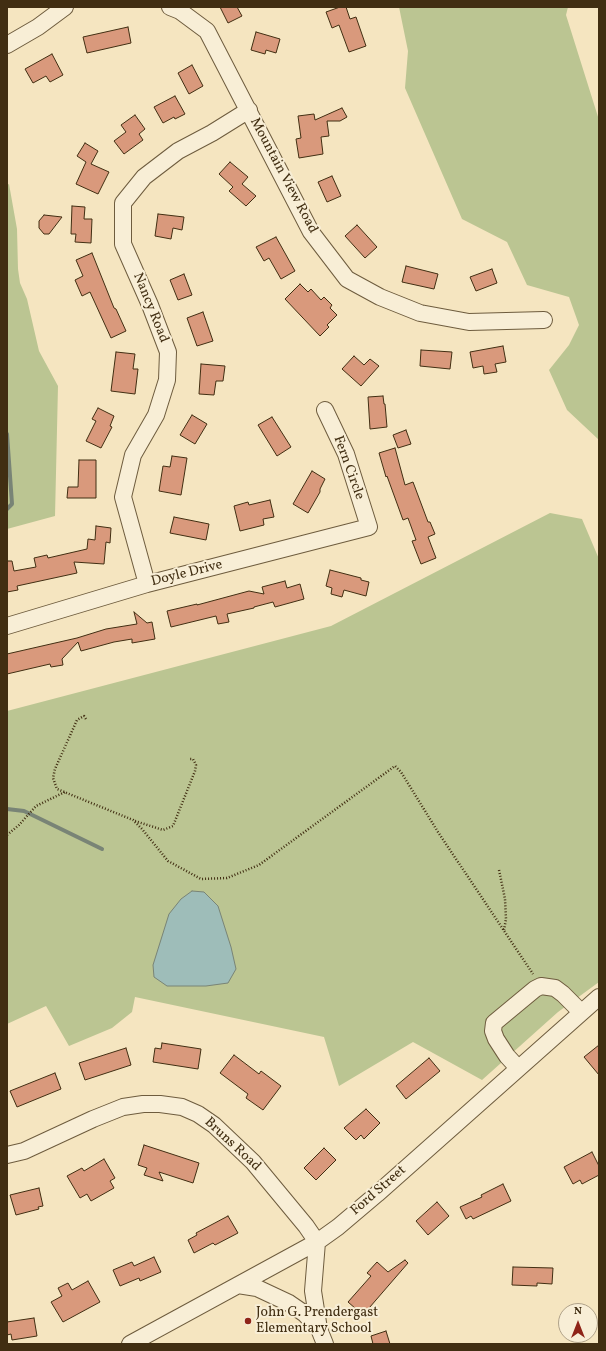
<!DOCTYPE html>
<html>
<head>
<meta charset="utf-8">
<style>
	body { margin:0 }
	#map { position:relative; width:606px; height:1351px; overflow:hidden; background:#f5e5c0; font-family:Vollkorn,serif }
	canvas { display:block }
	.frame { position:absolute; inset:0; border:8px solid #412e12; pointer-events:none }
	.north { position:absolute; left:558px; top:1303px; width:40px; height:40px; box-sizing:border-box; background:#f8eed6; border:1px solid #afa188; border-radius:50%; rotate:0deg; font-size:11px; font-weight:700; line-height:16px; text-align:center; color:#412e12 }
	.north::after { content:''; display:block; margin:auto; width:14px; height:18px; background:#8f2418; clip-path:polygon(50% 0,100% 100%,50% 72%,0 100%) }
</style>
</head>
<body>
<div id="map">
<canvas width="606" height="1351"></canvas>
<div class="frame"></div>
<div class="north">N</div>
</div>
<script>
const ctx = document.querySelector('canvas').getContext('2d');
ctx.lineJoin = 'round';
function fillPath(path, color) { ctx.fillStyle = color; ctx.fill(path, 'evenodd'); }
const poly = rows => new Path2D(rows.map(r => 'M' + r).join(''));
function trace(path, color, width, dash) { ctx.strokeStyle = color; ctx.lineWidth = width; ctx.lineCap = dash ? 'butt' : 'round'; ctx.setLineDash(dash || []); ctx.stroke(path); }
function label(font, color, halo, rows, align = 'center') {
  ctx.font = font + ' Vollkorn,serif'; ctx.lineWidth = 4; ctx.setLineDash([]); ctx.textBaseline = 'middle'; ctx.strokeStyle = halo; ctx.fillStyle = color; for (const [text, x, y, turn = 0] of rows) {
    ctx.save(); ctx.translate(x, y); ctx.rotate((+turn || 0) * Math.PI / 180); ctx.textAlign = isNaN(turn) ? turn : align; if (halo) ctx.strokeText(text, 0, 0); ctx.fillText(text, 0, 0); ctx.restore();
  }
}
const green = poly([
	[399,7,568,7,566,15,599,120,599,440,567,410,549,370,569,345,579,325,569,297,527,285,507,242,462,219,405,88,408,51],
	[9,184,17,229,18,269,20,283,27,299,39,351,58,386,55,516,7,529,7,185],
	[550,513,582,519,599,559,599,982,558,1012,482,1080,413,1042,339,1086,324,1037,135,997,132,1012,112,1028,69,1046,46,1006,7,1024,7,711,331,626]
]);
const water = poly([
	[192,891,204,892,218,906,231,947,236,969,228,983,206,986,167,986,154,977,153,965,169,914,181,899,192,891]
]);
const stream = poly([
	[7,434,12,504,7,509],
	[7,809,24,811,102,849]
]);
const building = poly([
	[220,7,237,7,242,16,228,23,220,7],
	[340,7,346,7,350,19,356,17,366,46,349,52,339,25,332,28,326,12,340,7],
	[128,27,131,43,87,53,83,37,128,27],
	[256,32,280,39,276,53,266,50,265,54,251,50,256,32],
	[52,54,63,75,50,82,46,76,33,83,25,69,52,54],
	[192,65,203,86,189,94,178,73,192,65],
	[175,96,185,114,175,119,174,117,163,123,154,107,175,96],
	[342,108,347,117,340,121,327,121,329,136,321,137,323,154,299,158,296,139,301,138,298,116,314,114,315,120,342,108],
	[135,115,145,129,139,134,143,140,124,154,114,141,126,132,121,125,135,115],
	[85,143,98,151,91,164,109,172,98,194,76,184,86,162,77,156,85,143],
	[230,162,248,177,242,184,256,196,246,206,229,191,233,187,219,174,230,162],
	[332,176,341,196,327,202,318,182,332,176],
	[72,206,85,207,84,219,92,219,91,243,75,242,76,234,71,234,72,206],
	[158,214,184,217,182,230,173,228,171,239,155,236,158,214],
	[44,215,62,217,49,234,44,234,39,228,39,221,44,215],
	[357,225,377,247,365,258,345,236,357,225],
	[276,237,295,271,281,279,269,258,264,261,256,247,276,237],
	[92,253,114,308,116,309,126,331,111,338,90,292,82,296,75,280,83,276,76,260,92,253],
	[406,266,438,274,434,289,402,282,406,266],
	[492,269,497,283,476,291,470,277,492,269],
	[184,274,192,295,178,300,170,280,184,274],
	[300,284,308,292,311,289,321,300,324,297,332,305,330,308,337,315,327,325,329,327,320,336,285,299,300,284],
	[203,312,213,341,197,346,187,318,203,312],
	[503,346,506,362,495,364,497,372,484,374,483,366,473,368,470,352,503,346],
	[421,350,452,352,450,369,420,366,421,350],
	[116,352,135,354,133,369,138,369,135,394,111,391,116,352],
	[354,356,364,365,370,359,379,366,361,386,342,369,354,356],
	[201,364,225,366,223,381,216,381,214,395,199,394,201,364],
	[383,396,384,404,385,404,387,427,370,429,368,397,383,396],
	[98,408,114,416,110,426,112,427,101,448,86,441,96,421,92,419,98,408],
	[192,415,207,424,195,444,180,435,192,415],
	[272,417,291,447,277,456,258,425,272,417],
	[406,430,411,444,398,448,393,435,406,430],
	[395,448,405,485,413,482,428,522,430,522,435,534,428,537,436,558,421,564,412,541,416,540,408,518,403,520,387,476,386,477,379,453,395,448],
	[172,456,187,458,181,495,159,491,163,466,170,467,172,456],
	[79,460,96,460,96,498,67,498,68,487,78,487,79,460],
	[312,471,325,479,320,489,320,492,308,513,293,504,312,471],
	[270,500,274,517,263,519,264,525,240,531,234,506,248,502,249,505,270,500],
	[174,517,209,524,206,540,170,533,174,517],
	[96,526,111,528,110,543,106,542,104,564,74,562,77,573,17,586,18,590,7,592,7,561,12,561,14,571,36,567,34,558,47,555,48,558,87,549,88,539,95,540,96,526],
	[330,570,361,578,361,580,369,582,366,596,344,590,342,597,331,594,332,588,326,586,330,570],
	[285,581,287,588,300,584,304,599,275,607,273,602,254,607,254,608,227,614,229,622,218,624,216,616,171,627,167,611,197,604,197,605,249,591,264,594,262,587,285,581],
	[134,612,147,623,152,622,155,639,132,643,132,639,114,642,81,651,78,642,62,659,63,665,51,667,50,664,7,674,7,654,77,638,106,629,137,624,134,612],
	[162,1043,201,1049,198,1069,153,1062,155,1048,161,1049,162,1043],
	[599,1045,599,1075,584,1057,599,1045],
	[126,1048,131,1065,85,1080,79,1063,126,1048],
	[234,1055,259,1074,261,1071,281,1086,263,1110,246,1098,248,1094,220,1073,234,1055],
	[429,1058,440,1071,406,1099,396,1086,429,1058],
	[55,1073,61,1089,17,1107,10,1091,55,1073],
	[366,1109,380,1123,364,1139,361,1135,356,1140,344,1128,366,1109],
	[144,1145,199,1163,193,1183,159,1172,163,1181,144,1175,147,1168,138,1165,144,1145],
	[324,1148,336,1160,316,1180,304,1168,324,1148],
	[592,1152,599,1166,599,1175,582,1184,580,1180,573,1184,564,1167,592,1152],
	[104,1159,115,1178,110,1181,114,1188,91,1201,87,1194,80,1198,67,1176,82,1168,84,1171,104,1159],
	[503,1184,511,1201,473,1219,471,1216,466,1219,460,1207,482,1197,481,1195,503,1184],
	[39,1188,43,1206,38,1207,39,1209,16,1215,10,1195,39,1188],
	[437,1202,449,1216,428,1235,416,1221,437,1202],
	[228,1216,238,1233,215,1245,213,1243,194,1253,188,1240,197,1235,196,1233,228,1216],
	[154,1257,161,1272,140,1281,139,1278,120,1286,113,1270,132,1262,134,1266,154,1257],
	[405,1260,408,1263,363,1315,348,1302,371,1276,367,1273,377,1262,388,1272,405,1260],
	[513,1267,553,1268,552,1284,537,1283,537,1286,512,1285,513,1267],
	[88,1281,100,1302,63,1322,51,1302,62,1296,58,1288,68,1283,72,1290,88,1281],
	[34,1318,37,1336,12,1340,11,1334,7,1335,7,1322,34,1318],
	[386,1331,390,1344,373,1344,371,1336,386,1331]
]);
const path = poly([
	[86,719,84,716,77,720,55,769,53,778,57,789,133,820,142,829,168,861,201,879,227,878,259,865,395,766,401,772,438,832,533,974],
	[135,821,163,830,173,826,195,771,196,765,193,759,190,759],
	[7,835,19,825,36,806,65,792],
	[499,870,505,899,506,919,504,930]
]);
const minor = poly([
	[170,7,180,11,207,31,311,232,347,279,380,297,420,313,469,322,544,320],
	[7,45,38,27,65,7],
	[147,584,123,497,133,455,156,415,167,380,168,352,150,305,123,244,123,203,144,177,178,151,212,133,249,110],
	[7,626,147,584,369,527,346,454,325,410],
	[518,1068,507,1056,496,1039,493,1031,494,1023,535,989,541,986,555,988,563,994,581,1012],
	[7,1155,24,1151,93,1119,123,1107,143,1104,160,1104,182,1107,198,1114,214,1125,253,1162,306,1226,317,1242,313,1291,319,1329,325,1344],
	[238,1285,257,1288,289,1303,305,1314,319,1329],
	[130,1344,317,1242,338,1227,377,1194,599,997]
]);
const markers = [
	[248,1321,4,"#8f2418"]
];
const streetNames = [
	["Mountain View Road",283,176,62],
	["Nancy Road",150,308,68],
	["Fern Circle",348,468,70],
	["Doyle Drive",187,574,-14],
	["Bruns Road",232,1145,43],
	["Ford Street",379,1191,-41]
];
const poiNames = [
	["John G. Prendergast",256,1313],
	["Elementary School",256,1329]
];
fillPath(green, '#bbc592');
fillPath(water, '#9ebdb9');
trace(water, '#798476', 1);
trace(stream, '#798476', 4);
fillPath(building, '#d9997c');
trace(building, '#412e12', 1);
trace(minor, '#6e5c3e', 18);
trace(path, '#412e12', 2.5, [1, 2]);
trace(minor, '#f8eed6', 16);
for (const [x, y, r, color] of markers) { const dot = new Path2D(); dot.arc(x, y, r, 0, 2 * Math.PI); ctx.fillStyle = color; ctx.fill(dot); trace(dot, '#f8eed6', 1.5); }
label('14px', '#412e12', '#f8eed6', streetNames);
label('14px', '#412e12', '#f8eed6', poiNames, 'left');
</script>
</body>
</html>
